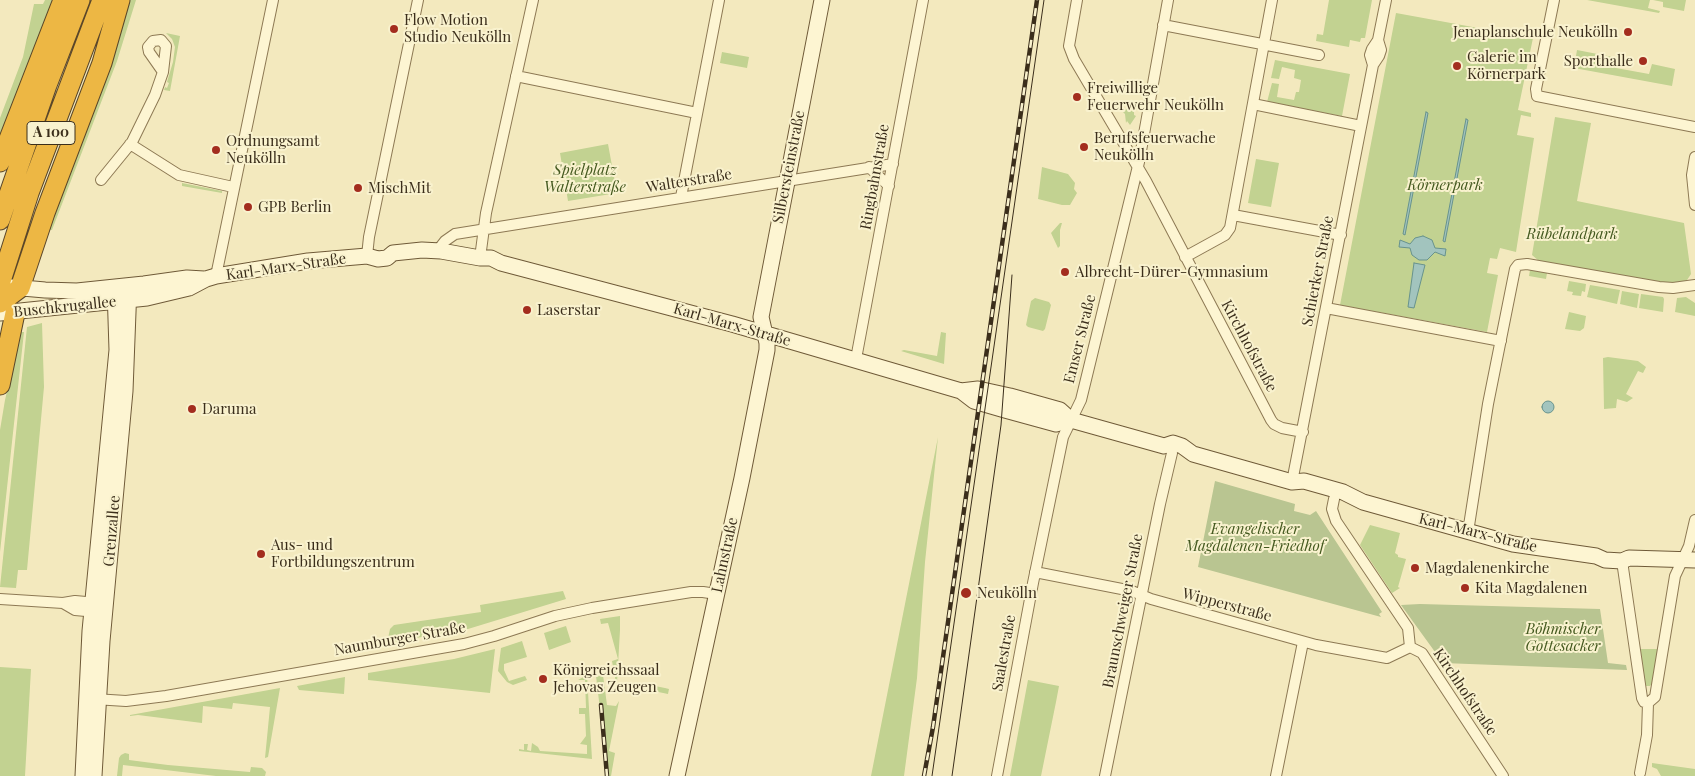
<!DOCTYPE html>
<html>
<head>
<meta charset="utf-8">
<style>
	body { margin:0 }
	canvas { display:block; background:#f3e9be }
</style>
</head>
<body>
<canvas width="1695" height="776"></canvas>
<script>
const ctx = document.querySelector('canvas').getContext('2d');
ctx.lineJoin = 'round';
function fillPath(path, color) { ctx.fillStyle = color; ctx.fill(path, 'evenodd'); }
const poly = rows => new Path2D(rows.map(r => 'M' + r).join(''));
function trace(path, color, width, dash) { ctx.strokeStyle = color; ctx.lineWidth = width; ctx.lineCap = dash ? 'butt' : 'round'; ctx.setLineDash(dash || []); ctx.stroke(path); }
function label(font, color, halo, rows, align = 'center') {
  ctx.font = font + ' "Playfair Display",serif'; ctx.lineWidth = 4; ctx.setLineDash([]); ctx.textBaseline = 'middle'; ctx.strokeStyle = halo; ctx.fillStyle = color; for (const [text, x, y, turn = 0] of rows) {
    ctx.save(); ctx.translate(x, y); ctx.rotate((+turn || 0) * Math.PI / 180); ctx.textAlign = isNaN(turn) ? turn : align; if (halo) ctx.strokeText(text, 0, 0); ctx.fillText(text, 0, 0); ctx.restore();
  }
}
const green = poly([
	[45,0,54,0,0,136,0,118,23,57,34,4,43,4],
	[126,0,136,0,117,61,52,230,44,229],
	[1329,0,1372,0,1365,38,1361,38,1360,42,1350,40,1349,47,1316,41,1317,34,1323,35],
	[1587,0,1650,0,1648,8,1660,11,1659,13],
	[1653,0,1686,0,1684,11,1663,7,1663,2],
	[1396,13,1533,38,1518,110,1531,113,1531,117,1521,115,1517,135,1534,138,1516,252,1500,248,1497,259,1490,258,1487,273,1498,275,1487,332,1340,305],
	[166,33,180,36,170,91,164,90,165,87,167,88,169,83,167,82,173,62,175,47,172,39],
	[1577,50,1618,58,1616,68,1649,74,1652,64,1675,69,1672,86,1574,68],
	[722,52,749,57,747,68,720,63],
	[1275,60,1350,74,1342,116,1267,102,1272,83,1279,84,1277,97,1294,100,1296,92,1299,92,1301,80,1294,78,1295,70,1282,67,1279,79,1271,78],
	[1126,109,1132,111,1134,110,1134,115,1136,116,1130,125,1127,121,1126,123,1125,114,1123,112],
	[1555,117,1591,123,1577,201,1684,223,1691,274,1685,283,1660,283,1539,261,1532,255],
	[608,144,617,193,568,201,560,153],
	[1256,159,1279,163,1271,207,1248,203],
	[1042,167,1068,174,1075,183,1074,189,1077,193,1070,205,1062,205,1038,199],
	[182,183,222,191,222,193,182,186],
	[1060,223,1062,223,1060,230,1060,246,1058,248,1051,233],
	[1530,270,1547,273,1546,279,1529,276],
	[1569,281,1586,284,1585,292,1582,291,1581,296,1572,295,1573,292,1567,291],
	[1590,285,1620,290,1617,304,1587,297],
	[1622,291,1639,294,1637,308,1620,304],
	[1641,294,1663,297,1664,299,1663,312,1639,308],
	[1686,297,1695,303,1695,316,1675,312,1677,298],
	[1035,298,1049,302,1051,305,1045,329,1043,331,1028,327,1026,325,1031,301],
	[1569,312,1586,316,1584,328,1580,331,1565,329],
	[42,323,44,387,27,570,18,570,16,588,0,587,27,327],
	[21,332,24,332,0,552,0,430,5,400],
	[941,332,946,333,944,364,901,351,904,350,937,356],
	[1608,357,1638,361,1646,367,1643,373,1638,371,1626,394,1633,398,1627,402,1617,399,1616,408,1604,409,1603,358],
	[938,437,925,562,917,678,904,776,871,776],
	[1370,525,1400,533,1395,553,1398,555,1398,557,1406,559,1398,587,1400,588,1392,593,1360,545],
	[563,591,566,599,468,629,387,643,390,629,394,625,481,612,480,605],
	[620,616,620,630,617,683,650,685,665,688,669,689,668,694,644,689,631,692,632,687,616,683,612,661,618,659,608,623,601,624,600,619],
	[566,626,571,642,549,650,544,633],
	[522,641,527,657,504,664,504,670,509,681,525,676,527,680,513,685,507,682,498,671,501,648],
	[495,649,490,693,368,680,368,673,454,659],
	[1638,649,1658,649,1653,682,1650,686,1646,686,1643,683],
	[0,667,31,669,25,776,0,776],
	[587,675,592,759,519,751,519,749,524,750,524,744,528,744,527,750,531,751,532,743,538,747,540,751,587,754,587,745,580,744,586,736,585,714,579,714,579,708,586,708,585,680,578,680],
	[603,675,607,705,616,706,619,701,609,751,615,753,611,776,608,776,596,676],
	[345,677,344,694,299,690,297,686],
	[1028,680,1059,686,1056,702,1041,776,1010,776],
	[280,688,268,757,265,758,270,707,233,703,232,709,203,706,202,723,138,715,130,716,130,715],
	[125,753,129,754,129,760,168,765,250,772,251,767,262,768,266,772,265,776,216,776,123,765,122,776,117,776,119,758,121,755],
	[1652,763,1695,769,1695,776,1661,776,1657,769,1652,767]
]);
const cemetery = poly([
	[1215,481,1295,504,1294,511,1310,515,1316,511,1382,612,1379,614,1381,617,1198,567],
	[1420,604,1600,609,1608,663,1626,665,1627,670,1443,663,1401,605]
]);
const water = poly([
	[1426,112,1428,113,1405,235,1403,234,1426,112],
	[1466,119,1468,120,1445,242,1443,241,1466,119],
	[1423,236,1432,240,1435,248,1446,249,1445,256,1435,252,1427,260,1419,260,1412,255,1410,248,1399,247,1400,240,1410,244,1415,238,1423,236],
	[1414,263,1425,265,1414,308,1408,307,1414,263],
	'1542 407a6 6 0 1 1 12 0a6 6 0 1 1-12 0Z'
]);
const street = poly([
	[1077,0,1069,46,1074,59,1146,181,1271,420,1274,424,1282,428,1303,432],
	[1554,0,1536,89,1537,96,1695,127],
	[1163,25,1319,55],
	[1373,65,1370,55,1372,49,1378,40,1386,0],
	[516,76,697,113],
	[1253,104,1361,126],
	[130,144,179,175,233,187],
	[1695,157,1692,175,1695,205],
	[869,167,889,186],
	[101,180,132,142,155,95,163,72,166,46,161,40,153,41,148,47,149,52,163,72],
	[681,197,719,0],
	[1233,215,1341,235],
	[438,250,445,241,455,234,893,164],
	[367,256,369,237,418,0],
	[1185,257,1225,235,1230,228,1272,0],
	[480,258,486,213,533,0],
	[216,276,273,0],
	[1326,308,1501,341],
	[856,359,923,0],
	[1292,482,1373,65,1379,56,1381,50,1378,40],
	[1334,499,1332,509,1336,521,1408,628,1410,647],
	[1468,532,1488,404,1515,269,1518,265,1527,264,1659,287,1673,288,1695,285],
	[1622,561,1642,698,1644,702,1648,703],
	[1035,572,1132,591,1151,599,1316,645,1387,658,1410,647],
	[0,599,63,603,75,601,86,602,93,606,97,607],
	[63,603,75,610,86,611,93,606],
	[1410,647,1422,653,1503,776],
	[94,699,126,701,166,696,464,644,494,636,555,616,592,608,691,592,703,592,716,594],
	[1640,773,1647,735,1648,703,1655,697,1675,576,1689,546,1695,520],
	[997,776,1033,583,1063,437,1081,400,1139,162,1168,0],
	[1105,776,1160,504,1172,453],
	[1276,776,1303,642]
]);
const secondary = poly([
	[11,287,45,290,77,291,144,284,187,278,204,279],
	[0,313,147,298,189,288,206,279,216,276,308,261,367,256,378,259,387,258,393,253,422,250,441,251,480,258,491,258,501,263,732,324,961,391,974,401,1005,410,1056,424,1071,420],
	[961,391,978,389,1010,396,1060,410,1071,420,1164,446,1173,443,1182,446,1193,454,1292,482,1304,481,1343,492,1363,502,1513,544,1596,556,1605,560,1622,561,1629,558,1695,560],
	[83,776,90,631,117,350,115,288],
	[94,776,102,641,125,391,129,286],
	[677,776,742,478,767,350,767,343,761,317,822,0]
]);
const highway = poly([
	[0,162,63,0],
	[0,220,47,85,80,0],
	[0,284,29,193,102,0],
	[0,303,20,288,45,213,102,63,120,0],
	[0,385,15,313]
]);
const tram = poly([
	[932,776,1044,0],
	[952,776,1001,425,1012,275]
]);
const rail = poly([
	[601,705,607,776],
	[924,776,933,727,1037,0]
]);
const markers = [
	[394,29,5,"#a32d1e"],
	[1628,32,5,"#a32d1e"],
	[1643,61,5,"#a32d1e"],
	[1457,66,5,"#a32d1e"],
	[1077,97,5,"#a32d1e"],
	[1084,147,5,"#a32d1e"],
	[216,150,5,"#a32d1e"],
	[358,188,5,"#a32d1e"],
	[248,207,5,"#a32d1e"],
	[1065,272,5,"#a32d1e"],
	[527,310,5,"#a32d1e"],
	[192,409,5,"#a32d1e"],
	[261,554,5,"#a32d1e"],
	[1415,568,5,"#a32d1e"],
	[1465,588,5,"#a32d1e"],
	[966,593,6,"#a32d1e"],
	[543,679,5,"#a32d1e"]
];
const shields = [
	[51,133,48]
];
const shieldNames = [
	["A 100",51,133]
];
const poiNames = [
	["Flow Motion",404,20],
	["Studio Neukölln",404,37],
	["Jenaplanschule Neukölln",1618,32,"right"],
	["Galerie im",1467,57],
	["Körnerpark",1467,74],
	["Sporthalle",1633,61,"right"],
	["Freiwillige",1087,88],
	["Feuerwehr Neukölln",1087,105],
	["Berufsfeuerwache",1094,138],
	["Neukölln",1094,155],
	["Ordnungsamt",226,141],
	["Neukölln",226,158],
	["MischMit",368,188],
	["GPB Berlin",258,207],
	["Albrecht-Dürer-Gymnasium",1075,272],
	["Laserstar",537,310],
	["Daruma",202,409],
	["Aus- und",271,545],
	["Fortbildungszentrum",271,562],
	["Magdalenenkirche",1425,568],
	["Kita Magdalenen",1475,588],
	["Neukölln",977,593],
	["Königreichssaal",553,670],
	["Jehovas Zeugen",553,687]
];
const streetNames = [
	["Silbersteinstraße",789,167,-79],
	["Ringbahnstraße",875,177,-80],
	["Walterstraße",689,181,-9],
	["Karl-Marx-Straße",286,267,-8],
	["Schierker Straße",1318,271,-79],
	["Buschkrugallee",65,307,-6],
	["Karl-Marx-Straße",732,325,16],
	["Emser Straße",1080,339,-76],
	["Kirchhofstraße",1249,346,62],
	["Grenzallee",112,531,-85],
	["Karl-Marx-Straße",1478,533,14],
	["Lahnstraße",725,555,-78],
	["Wipperstraße",1227,605,15],
	["Braunschweiger Straße",1123,611,-79],
	["Naumburger Straße",400,639,-10],
	["Saalestraße",1004,653,-80],
	["Kirchhofstraße",1465,692,56]
];
const parkNames = [
	["Spielplatz",585,170],
	["Walterstraße",585,187],
	["Körnerpark",1445,185],
	["Rübelandpark",1572,234],
	["Evangelischer",1255,529],
	["Magdalenen-Friedhof",1255,546],
	["Böhmischer",1563,629],
	["Gottesacker",1563,646]
];
fillPath(green, '#c2d291');
fillPath(cemetery, '#b9c591');
fillPath(water, '#a2c4be');
trace(water, '#68938d', 1);
trace(street, '#8d7954', 12);
trace(secondary, '#6f5a38', 17);
trace(highway, '#5a4629', 21);
trace(street, '#fdf5d2', 10);
trace(secondary, '#fdf5d2', 15);
trace(highway, '#edb744', 19);
trace(tram, '#3b2e1b', 1);
trace(rail, '#3b2e1b', 4.5);
trace(rail, '#f9f2ce', 2.5, [8]);
for (const [x, y, r, color] of markers) { const dot = new Path2D(); dot.arc(x, y, r, 0, 2 * Math.PI); ctx.fillStyle = color; ctx.fill(dot); trace(dot, '#f9f2ce', 2); }
for (const [x, y, w] of shields) { const box = new Path2D(); box.roundRect(x - w / 2, y - 11.5, w, 23, 4); ctx.fillStyle = '#f9f2ce'; ctx.fill(box); trace(box, '#3b2e1b', 1); }
label('bold 14px', '#3b2e1b', null, shieldNames);
label('15px', '#3b2e1b', '#f9f2ce', poiNames, 'left');
label('15px', '#3b2e1b', '#f9f2ce', streetNames);
label('italic 15px', '#44591f', '#f9f2ce', parkNames);
</script>
</body>
</html>
